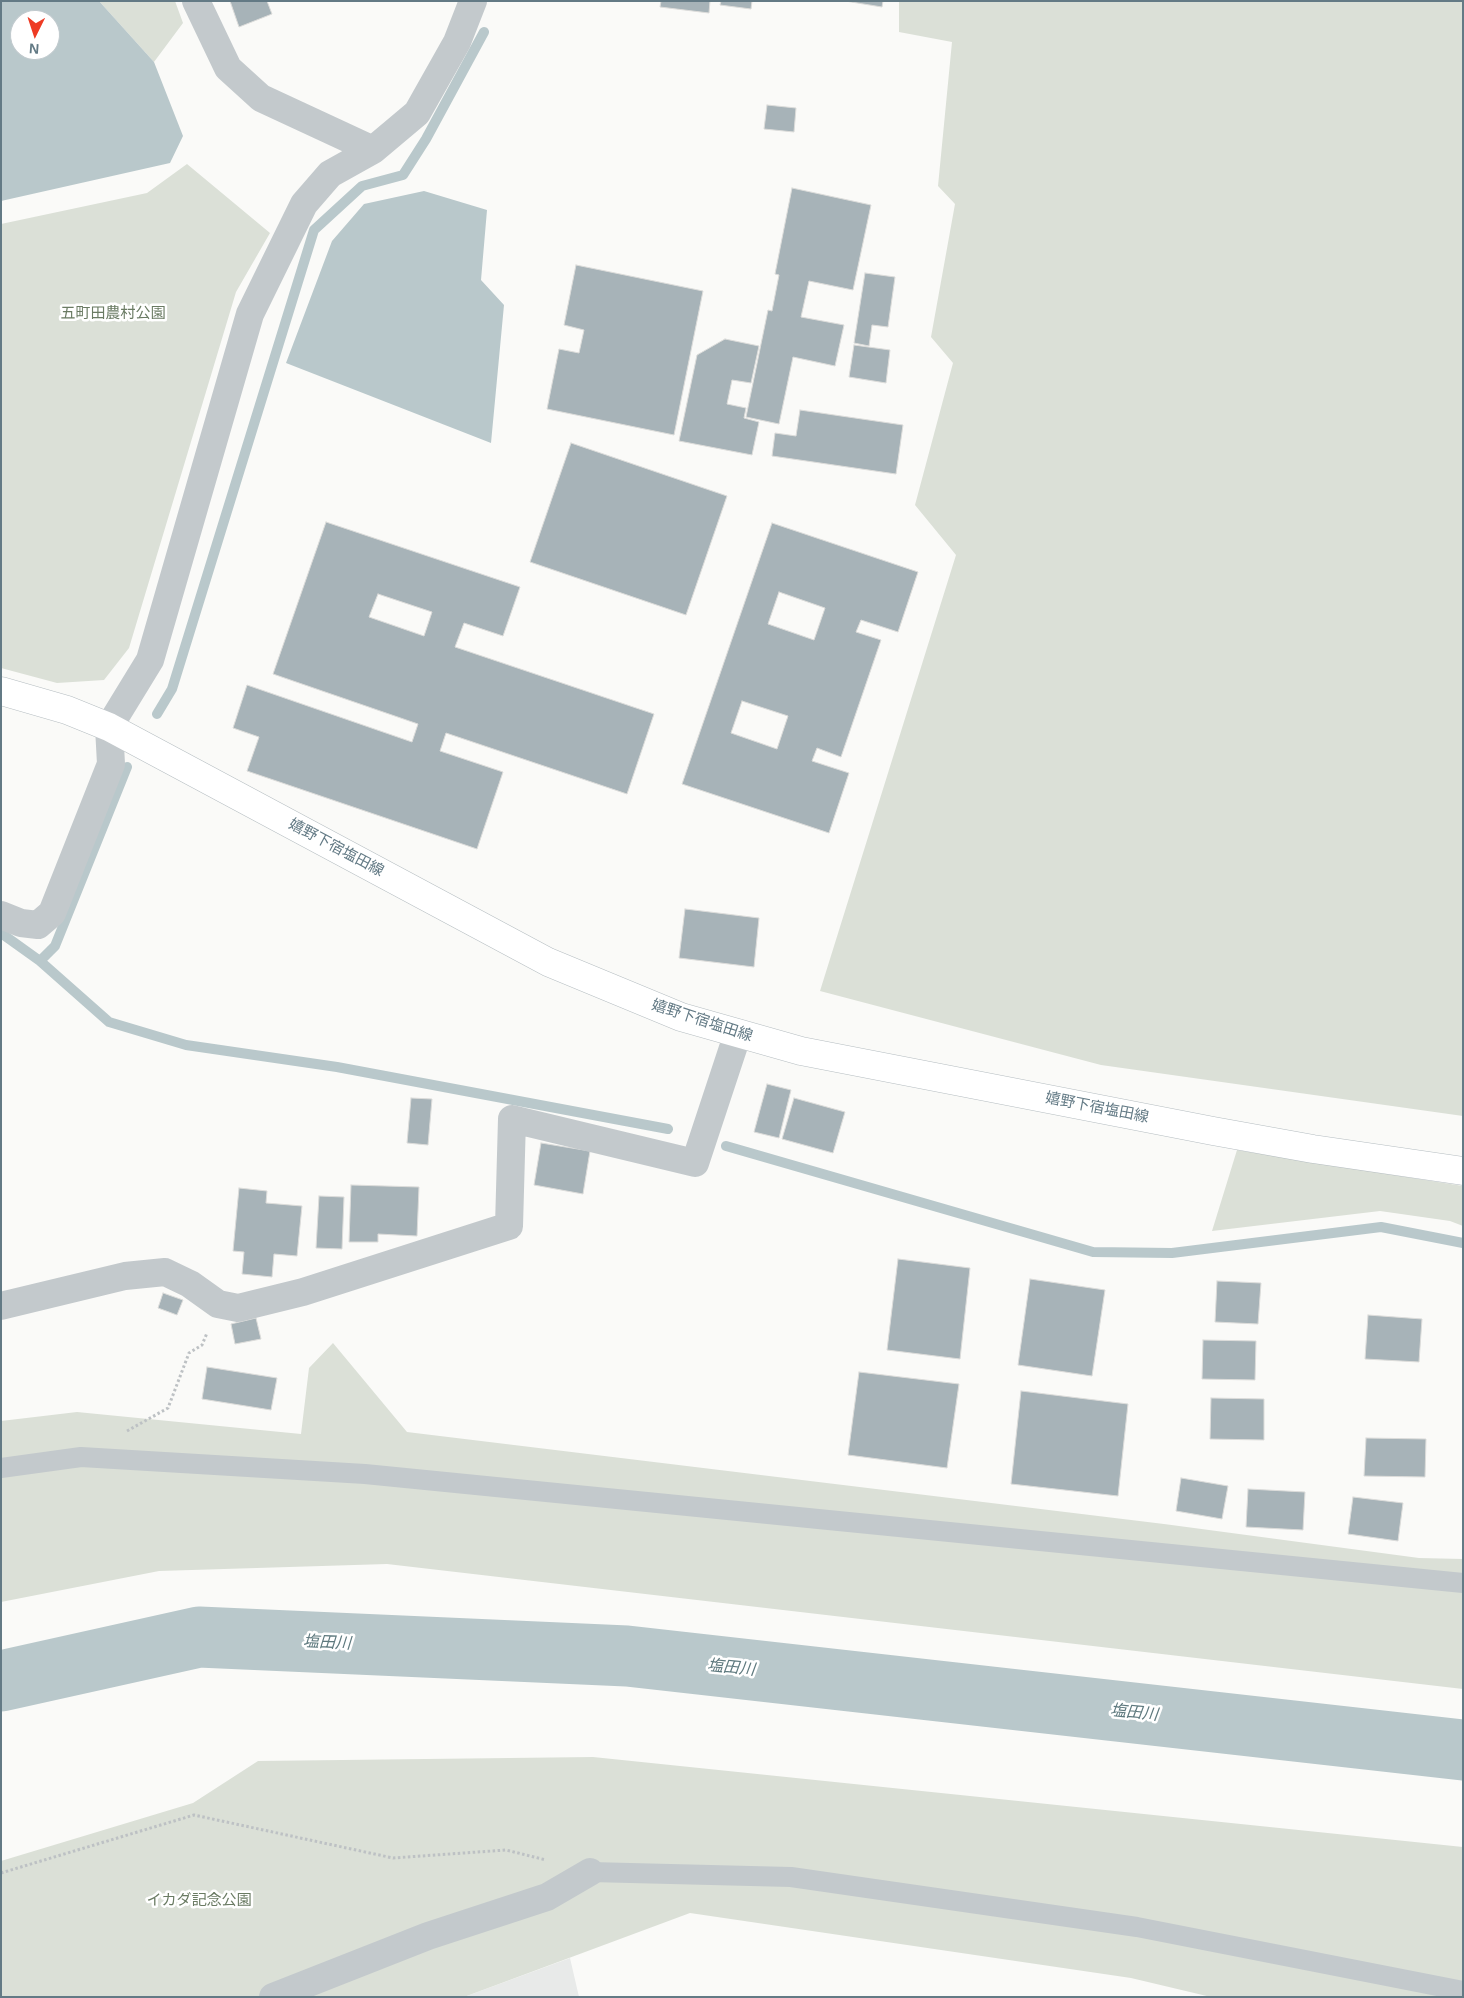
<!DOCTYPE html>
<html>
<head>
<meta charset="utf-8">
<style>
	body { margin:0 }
	#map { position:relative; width:1464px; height:1998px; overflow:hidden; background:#fafaf8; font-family:Helvetica,sans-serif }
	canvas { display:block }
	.frame { position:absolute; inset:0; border:2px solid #637a85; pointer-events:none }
	.north { position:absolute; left:10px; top:10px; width:50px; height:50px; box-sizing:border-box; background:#fff; border:1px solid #c1cace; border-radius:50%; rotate:184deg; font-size:14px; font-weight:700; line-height:20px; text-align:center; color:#637a85 }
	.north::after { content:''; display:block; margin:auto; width:18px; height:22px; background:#ee3b24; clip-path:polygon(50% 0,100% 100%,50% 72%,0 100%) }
</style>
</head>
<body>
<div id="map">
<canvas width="1464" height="1998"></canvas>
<div class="frame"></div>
<div class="north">N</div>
</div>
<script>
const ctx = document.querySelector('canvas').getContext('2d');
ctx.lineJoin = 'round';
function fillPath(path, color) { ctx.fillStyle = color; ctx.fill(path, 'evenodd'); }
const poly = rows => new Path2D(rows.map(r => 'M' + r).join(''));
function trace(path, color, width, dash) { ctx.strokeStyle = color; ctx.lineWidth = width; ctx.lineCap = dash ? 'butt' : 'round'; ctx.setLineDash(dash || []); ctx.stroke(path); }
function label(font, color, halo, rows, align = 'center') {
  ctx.font = font + ' Helvetica,"Noto Sans JP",sans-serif'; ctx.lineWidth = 5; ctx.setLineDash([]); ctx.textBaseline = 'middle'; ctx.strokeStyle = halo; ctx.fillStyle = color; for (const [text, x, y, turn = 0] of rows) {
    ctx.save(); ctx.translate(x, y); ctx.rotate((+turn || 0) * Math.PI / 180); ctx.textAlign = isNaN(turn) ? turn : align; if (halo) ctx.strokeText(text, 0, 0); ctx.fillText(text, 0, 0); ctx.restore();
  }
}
const built = poly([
	[570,1958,579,1997,464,1997]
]);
const green = poly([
	[99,1,175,1,183,23,154,62],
	[899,1,1463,1,1463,1116,1101,1065,820,991,956,555,915,505,953,363,931,337,955,204,938,186,952,42,899,32],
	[187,164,270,233,236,292,129,648,104,680,57,683,1,668,1,224,147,193],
	[1237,1150,1463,1186,1463,1226,1450,1221,1380,1211,1212,1231],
	[333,1343,407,1432,1164,1524,1419,1558,1463,1559,1463,1689,387,1564,159,1571,1,1602,1,1421,77,1412,301,1434,309,1368],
	[593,1757,1463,1847,1463,1997,1211,1997,1131,1978,690,1913,464,1997,1,1997,1,1861,193,1803,258,1761]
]);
const water = poly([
	[1,1,99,1,154,62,183,136,170,163,1,201],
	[20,20,50,20,50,50,20,50],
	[424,191,487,210,481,280,504,305,491,443,286,363,332,241,364,204]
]);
const stream = poly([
	[157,714,172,689,314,230,362,186,403,175,426,139,484,32],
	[1,933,40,961,109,1022,186,1045,337,1067,668,1129],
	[40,961,55,946,127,767],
	[726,1146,1093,1252,1172,1253,1381,1227,1463,1243]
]);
const river = poly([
	[1,1681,199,1637,627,1656,1463,1750]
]);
const building = poly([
	[230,1,267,1,272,14,239,27,230,1],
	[661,1,710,1,709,13,660,7,661,1],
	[721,1,752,1,751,9,720,5,721,1],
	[845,1,883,1,882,7,845,1],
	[767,105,796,108,794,132,764,129,767,105],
	[792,188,871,205,853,290,809,281,801,317,844,325,835,366,793,357,779,424,746,417,768,310,772,311,779,275,775,274,792,188],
	[576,265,703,291,674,435,547,409,559,349,579,353,584,330,564,325,576,265],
	[865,273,895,277,888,327,872,325,869,346,854,343,865,273],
	[725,339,759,346,751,383,732,380,727,404,746,408,744,418,759,422,752,455,679,441,697,355,725,339],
	[854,345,890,350,886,383,849,377,854,345],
	[800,410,903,425,896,474,772,456,775,433,796,436,800,410],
	[571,443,727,496,686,615,530,562,571,443],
	[326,522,520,587,503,636,464,623,455,647,654,714,627,794,446,733,440,751,503,772,477,849,247,771,259,737,233,728,247,685,412,742,418,724,273,674,326,522],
	[378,594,432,612,424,636,369,617,378,594],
	[772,523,918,572,898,632,861,620,856,632,881,640,841,757,817,748,812,761,849,773,829,833,682,784,772,523],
	[779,592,825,608,814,640,768,624,779,592],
	[742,701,788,716,777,749,731,733,742,701],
	[685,909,759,918,754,967,679,958,685,909],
	[767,1084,791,1090,779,1138,754,1132,767,1084],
	[411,1098,432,1099,428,1145,407,1143,411,1098],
	[794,1098,845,1112,833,1153,782,1139,794,1098],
	[541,1143,590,1151,583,1194,534,1185,541,1143],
	[351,1185,419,1187,417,1236,378,1234,378,1242,349,1242,351,1185],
	[239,1188,267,1191,266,1203,302,1206,297,1256,274,1254,272,1277,242,1274,244,1252,233,1251,239,1188],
	[319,1196,344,1197,342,1249,316,1248,319,1196],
	[898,1259,970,1268,960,1359,887,1350,898,1259],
	[1030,1279,1105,1290,1092,1376,1018,1365,1030,1279],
	[1217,1281,1261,1283,1258,1324,1215,1322,1217,1281],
	[163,1293,183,1300,177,1315,158,1308,163,1293],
	[1368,1315,1422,1319,1419,1362,1365,1359,1368,1315],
	[256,1318,261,1339,235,1344,231,1324,256,1318],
	[1203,1340,1256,1341,1255,1380,1202,1379,1203,1340],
	[207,1367,277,1378,271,1410,202,1399,207,1367],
	[859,1372,959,1384,947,1468,848,1455,859,1372],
	[1021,1391,1128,1404,1118,1496,1011,1484,1021,1391],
	[1211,1398,1264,1399,1264,1440,1210,1439,1211,1398],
	[1366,1438,1426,1439,1425,1477,1364,1476,1366,1438],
	[1181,1478,1228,1486,1222,1519,1176,1511,1181,1478],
	[1248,1489,1305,1492,1303,1530,1246,1527,1248,1489],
	[1353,1497,1403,1503,1398,1541,1348,1534,1353,1497]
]);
const path = poly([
	[127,1431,168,1408,189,1353,202,1345,207,1333],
	[1,1873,194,1815,393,1858,506,1850,546,1860]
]);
const service = poly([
	[1,1468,81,1457,365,1474,1463,1583],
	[590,1872,791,1877,1137,1927,1463,1991]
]);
const minor = poly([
	[196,1,228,68,261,98,373,150],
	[1,915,21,923,38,925,52,913,111,764,109,727,150,660,250,314,304,204,330,174,373,150,417,113,457,42,473,1],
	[1,1306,125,1276,165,1272,190,1284,218,1304,238,1308,303,1292,509,1226,512,1119,695,1163,738,1033],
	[273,1997,428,1936,547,1897,590,1872]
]);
const secondary = poly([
	[1,691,67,710,109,727,548,962,681,1017,801,1051,1213,1131,1313,1149,1463,1171]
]);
const parkNames = [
	["五町田農村公園",113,314],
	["イカダ記念公園",199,1901]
];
const streetNames = [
	["嬉野下宿塩田線",336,848,28],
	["嬉野下宿塩田線",702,1021,18],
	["嬉野下宿塩田線",1097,1108,11]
];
const waterNames = [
	["塩田川",327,1643,3],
	["塩田川",731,1668,6],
	["塩田川",1134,1713,6]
];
fillPath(built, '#e8eae9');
fillPath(green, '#dbe0d7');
fillPath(water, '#b9c8cb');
trace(stream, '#b9c8cb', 10);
trace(river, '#b9c8cb', 61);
fillPath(building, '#a7b3b8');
trace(building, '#dcdcda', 1);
trace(secondary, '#b5bdc1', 29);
trace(path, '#bdc1c4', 3, [2.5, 2.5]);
trace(service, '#c3c9cc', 20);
trace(minor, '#c3c9cc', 28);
trace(secondary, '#fff', 28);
label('15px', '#6a7b63', '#fff', parkNames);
label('15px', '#637a85', '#fff', streetNames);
label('italic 16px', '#5e797e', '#fff', waterNames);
</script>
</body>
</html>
